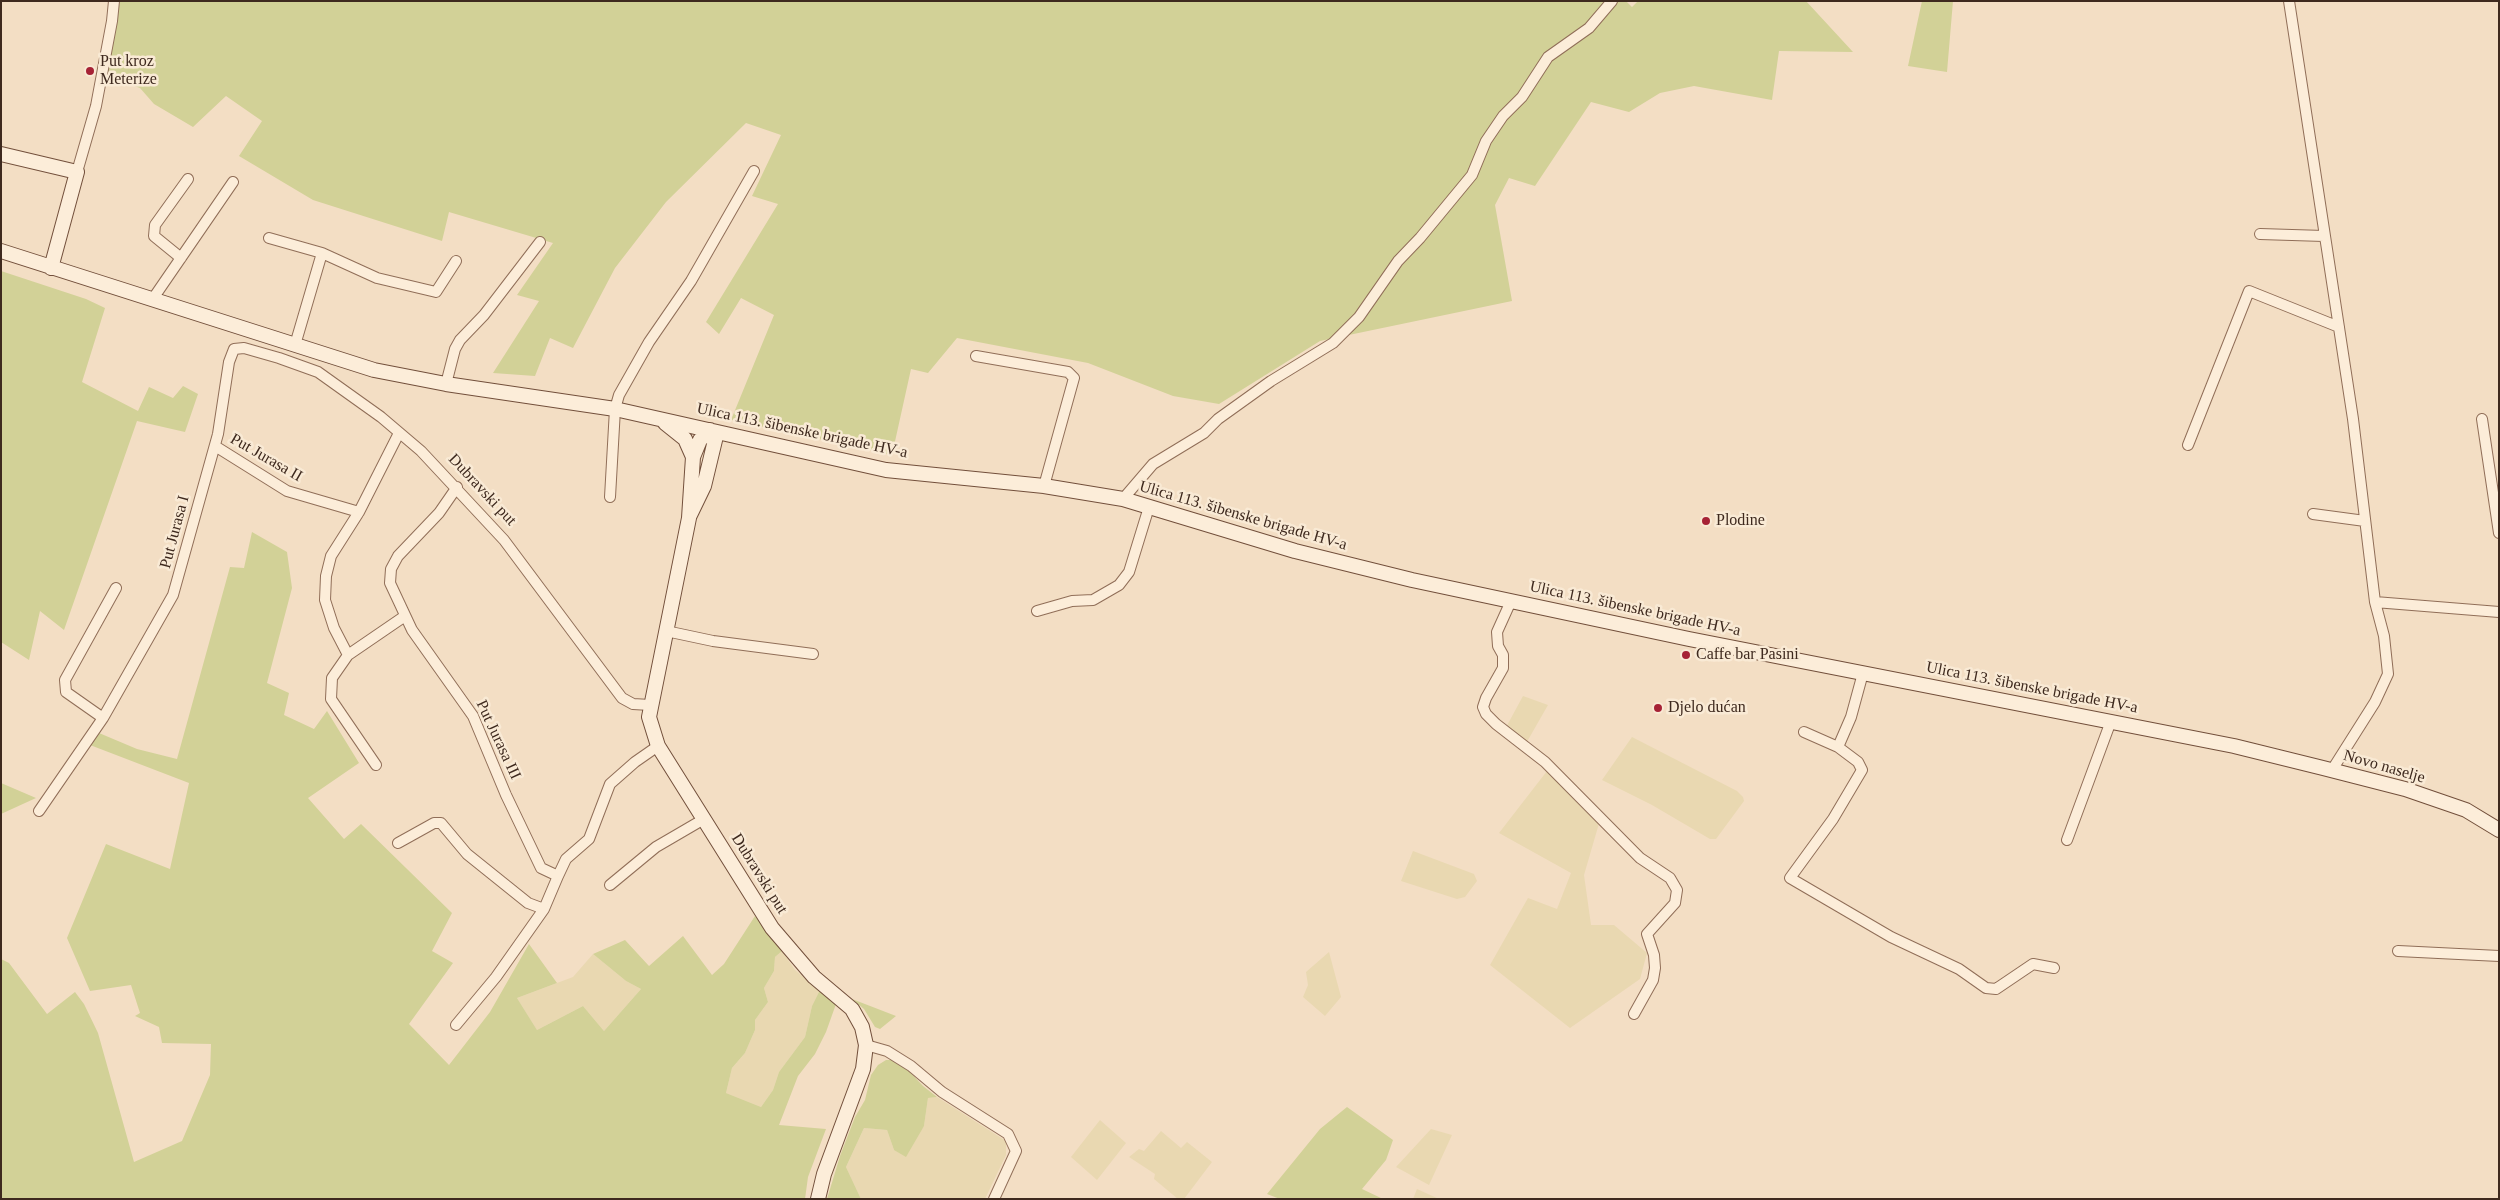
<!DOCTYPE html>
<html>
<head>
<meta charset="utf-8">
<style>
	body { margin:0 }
	#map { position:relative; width:2500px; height:1200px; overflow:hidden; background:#f3dec4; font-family:"Times New Roman",serif }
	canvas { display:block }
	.frame { position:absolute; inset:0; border:2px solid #3e291e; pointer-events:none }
</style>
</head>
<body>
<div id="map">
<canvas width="2500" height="1200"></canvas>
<div class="frame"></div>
</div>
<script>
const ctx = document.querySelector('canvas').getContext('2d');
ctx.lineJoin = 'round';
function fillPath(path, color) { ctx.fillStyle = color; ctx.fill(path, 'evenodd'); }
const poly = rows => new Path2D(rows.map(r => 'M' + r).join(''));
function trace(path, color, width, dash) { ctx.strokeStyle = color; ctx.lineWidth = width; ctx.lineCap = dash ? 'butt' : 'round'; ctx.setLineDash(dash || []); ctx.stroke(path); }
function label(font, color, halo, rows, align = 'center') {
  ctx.font = font + ' "Times New Roman",serif'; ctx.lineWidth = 5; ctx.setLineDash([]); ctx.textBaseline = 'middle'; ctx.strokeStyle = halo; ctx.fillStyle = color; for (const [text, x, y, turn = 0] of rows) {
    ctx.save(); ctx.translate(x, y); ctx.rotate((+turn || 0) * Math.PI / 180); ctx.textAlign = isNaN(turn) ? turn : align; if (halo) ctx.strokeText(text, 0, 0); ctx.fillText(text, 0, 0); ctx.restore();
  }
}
const farmland = poly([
	[1523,696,1548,705,1524,747,1504,731],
	[1632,737,1737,791,1743,797,1744,801,1716,839,1710,839,1652,805,1602,780],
	[1547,771,1600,820,1584,875,1591,925,1614,925,1647,953,1640,979,1570,1028,1490,965,1528,898,1557,909,1571,873,1499,833],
	[1413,851,1474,874,1477,881,1465,897,1457,899,1401,881],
	[782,951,795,970,820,990,812,1006,805,1037,779,1072,773,1090,761,1107,726,1093,732,1068,745,1053,755,1030,755,1020,768,1002,764,988,774,971,775,957],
	[1329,952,1341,997,1325,1016,1303,997,1308,985,1306,972],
	[593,954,626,981,641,989,604,1031,583,1006,537,1030,517,998,573,977],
	[937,1097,1006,1141,1006,1155,985,1199,861,1199,846,1167,864,1128,887,1130,894,1150,924,1126,928,1098],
	[1100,1120,1126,1143,1097,1180,1071,1157],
	[1431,1129,1452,1135,1429,1185,1396,1167],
	[1161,1131,1181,1148,1187,1142,1212,1162,1184,1199,1178,1199,1154,1179,1155,1174,1129,1157,1139,1149,1144,1151],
	[1417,1189,1439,1199,1413,1199]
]);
const green = poly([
	[120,1,1626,1,1632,7,1638,1,1806,1,1853,52,1779,51,1772,100,1694,86,1660,93,1629,112,1591,102,1535,186,1509,178,1495,205,1512,301,1320,341,1219,404,1173,396,1088,363,957,338,928,373,911,369,892,455,731,420,774,315,741,298,719,334,706,322,778,204,752,196,781,135,746,123,666,202,615,268,573,348,550,338,535,376,493,373,539,301,517,295,553,243,449,212,442,241,313,200,239,156,262,121,226,96,193,127,154,104,140,88,107,76],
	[1922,1,1953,1,1947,72,1908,66],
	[1,271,86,299,105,308,82,382,138,411,149,387,173,398,183,386,198,394,185,432,137,421,64,630,40,611,29,660,1,642],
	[252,532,287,552,292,588,267,683,289,693,284,715,314,729,327,711,359,763,308,798,344,839,361,824,452,913,432,951,453,963,409,1024,449,1065,490,1012,529,944,557,983,517,998,537,1030,583,1006,604,1031,641,989,626,981,593,954,625,940,649,966,683,936,712,975,724,964,755,916,782,951,775,957,774,971,764,988,768,1002,755,1020,755,1030,745,1053,732,1068,726,1093,761,1107,773,1090,779,1072,805,1037,812,1006,820,990,836,1004,826,1032,815,1054,798,1076,779,1125,826,1129,808,1177,805,1199,1,1199,1,959,9,963,47,1014,75,992,84,1004,98,1033,134,1162,182,1141,210,1075,211,1044,162,1043,159,1027,135,1016,140,1013,131,985,90,991,67,938,106,844,170,869,189,783,90,745,99,733,137,749,177,759,230,567,244,568],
	[1,783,36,798,1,814],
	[852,999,896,1016,880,1029,875,1027,864,1009],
	[886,1060,892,1060,909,1071,923,1086,937,1097,928,1098,924,1126,906,1157,894,1150,887,1130,864,1128,846,1167,861,1199,827,1199,840,1156,855,1117,865,1100,871,1075,878,1065],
	[1347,1107,1393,1140,1386,1160,1362,1189,1383,1199,1280,1199,1267,1194,1320,1129]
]);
const street = poly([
	[2289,1,2353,419,2375,602,2384,636,2388,674,2375,702,2332,770],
	[77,172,96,106,112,21,114,1],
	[2260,234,2324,236],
	[269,238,322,253,377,278,436,292,456,261],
	[181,258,154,236,155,225,188,179],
	[152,300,233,182],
	[295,345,322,253],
	[976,356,1068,372,1074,378,1044,486],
	[446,384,455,349,460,340,484,315,540,242],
	[2482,419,2499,533],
	[2188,445,2249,291,2339,327],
	[215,446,287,491,359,512],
	[457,487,439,513,398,556,391,569,390,583,412,630,473,716,506,795,541,868,558,876,566,859,589,839,610,784,635,762,658,746],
	[610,497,615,409,619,395,649,342,691,281,754,171],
	[1123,499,1153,464,1204,433,1218,419,1271,381,1333,343,1359,317,1398,261,1420,238,1472,175,1486,141,1503,116,1522,97,1548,57,1589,28,1612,1],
	[2313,514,2365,521],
	[1511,601,1497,632,1498,646,1503,655,1503,668,1486,698,1483,707,1486,714,1496,724,1545,762,1640,858,1670,878,1677,890,1675,903,1647,934,1654,955,1655,968,1653,980,1634,1014],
	[2375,602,2499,612],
	[1037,611,1072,601,1093,600,1119,585,1129,572,1149,507],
	[666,631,713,641,813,654],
	[348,655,334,628,325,600,326,576,331,556,359,512,399,433],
	[103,718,66,692,65,680,116,588],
	[1804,732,1838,747,1858,762,1862,770,1833,819,1790,878,1891,937,1959,969,1986,988,1996,989,2033,964,2054,968],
	[1838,747,1851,717,1863,673],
	[376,765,331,699,332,678,348,655,405,616],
	[39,811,103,718,173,595,218,434,229,362,234,349,244,348,279,358,318,372,381,417,421,451,504,540,622,698,633,704,650,705],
	[2067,840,2111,721],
	[398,843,434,823,441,823,467,854,528,903,544,909],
	[610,885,656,847,704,819],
	[2398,951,2499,956],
	[456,1025,496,977,544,909,558,876],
	[866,1045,887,1051,911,1066,942,1092,1008,1134,1016,1151,994,1199]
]);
const secondary = poly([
	[1,154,77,172,51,268],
	[1,251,374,370,446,384,615,409,886,470,1044,486,1123,499,1295,551,1412,580,1689,639,2234,746,2323,768,2405,789,2466,810,2499,830],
	[665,423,685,439,693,457],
	[710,430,700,440,693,457,689,518,649,717,658,746,772,928,814,977,852,1009,862,1027,866,1045,863,1069,824,1174,818,1199],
	[690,515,704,486,717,432]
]);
const markers = [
	[90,71,5,"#a62235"],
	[1706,521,5,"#a62235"],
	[1686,655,5,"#a62235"],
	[1658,708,5,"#a62235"]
];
const poiNames = [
	["Put kroz",100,62],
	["Meterize",100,80],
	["Plodine",1716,521],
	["Caffe bar Pasini",1696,655],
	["Djelo dućan",1668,708]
];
const streetNames = [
	["Ulica 113. šibenske brigade HV-a",802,431,12],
	["Put Jurasa II",266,458,30],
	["Dubravski put",482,490,47],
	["Ulica 113. šibenske brigade HV-a",1243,516,16],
	["Put Jurasa I",175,532,-75],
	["Ulica 113. šibenske brigade HV-a",1635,609,12],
	["Ulica 113. šibenske brigade HV-a",2032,688,11],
	["Put Jurasa III",498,740,65],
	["Novo naselje",2384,767,16],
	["Dubravski put",759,874,58]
];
fillPath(farmland, '#e9d8b1');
fillPath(green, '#d2d197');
trace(street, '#906e58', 12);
trace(secondary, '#724f3b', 16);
trace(street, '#fcedd9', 10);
trace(secondary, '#fcedd9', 14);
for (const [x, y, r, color] of markers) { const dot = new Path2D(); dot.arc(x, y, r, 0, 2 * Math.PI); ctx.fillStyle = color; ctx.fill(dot); trace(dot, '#f9ead5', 2); }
label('16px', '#3e291e', '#f9ead5', poiNames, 'left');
label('16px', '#3e291e', '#f9ead5', streetNames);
</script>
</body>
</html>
